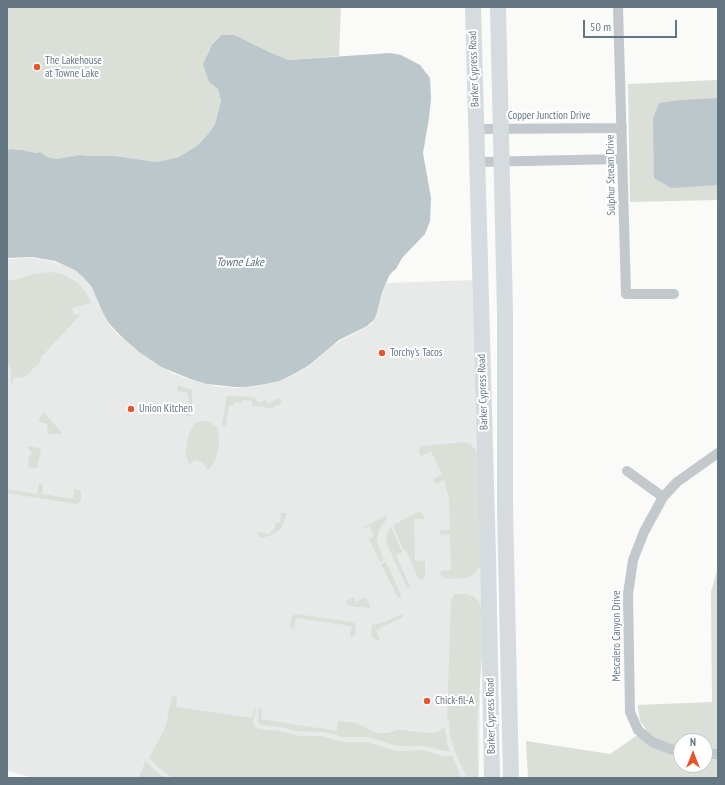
<!DOCTYPE html>
<html>
<head>
<meta charset="utf-8">
<style>
	body { margin:0 }
	#map { position:relative; width:725px; height:785px; overflow:hidden; background:#fafaf8; font-family:"PT Sans Narrow",sans-serif }
	canvas { display:block }
	.frame { position:absolute; inset:0; border:8px solid #657683; pointer-events:none }
	.north { position:absolute; left:673px; top:733px; width:40px; height:40px; box-sizing:border-box; background:#fff; border:1px solid #c1c8cd; border-radius:50%; rotate:0deg; font-size:11px; font-weight:700; line-height:16px; text-align:center; color:#657683 }
	.north::after { content:''; display:block; margin:auto; width:14px; height:18px; background:#e4572e; clip-path:polygon(50% 0,100% 100%,50% 72%,0 100%) }
	.scale { position:absolute; left:583px; top:20px; width:94px; height:18px; box-sizing:border-box; border:2px solid #657683; border-top:0; padding-left:5px; font-size:12px; line-height:14px; white-space:nowrap; color:#657683; -webkit-text-stroke:3px #fff; paint-order:stroke }
</style>
</head>
<body>
<div id="map">
<canvas width="725" height="785"></canvas>
<div class="frame"></div>
<div class="north">N</div>
<div class="scale">50 m</div>
</div>
<script>
const ctx = document.querySelector('canvas').getContext('2d');
ctx.lineJoin = 'round';
function fillPath(path, color) { ctx.fillStyle = color; ctx.fill(path, 'evenodd'); }
const poly = rows => new Path2D(rows.map(r => 'M' + r).join(''));
function trace(path, color, width, dash) { ctx.strokeStyle = color; ctx.lineWidth = width; ctx.lineCap = dash ? 'butt' : 'round'; ctx.setLineDash(dash || []); ctx.stroke(path); }
function label(font, color, halo, rows, align = 'center') {
  ctx.font = font + ' "PT Sans Narrow",sans-serif'; ctx.lineWidth = 4; ctx.setLineDash([]); ctx.textBaseline = 'middle'; ctx.strokeStyle = halo; ctx.fillStyle = color; for (const [text, x, y, turn = 0] of rows) {
    ctx.save(); ctx.translate(x, y); ctx.rotate((+turn || 0) * Math.PI / 180); ctx.textAlign = isNaN(turn) ? turn : align; if (halo) ctx.strokeText(text, 0, 0); ctx.fillText(text, 0, 0); ctx.restore();
  }
}
const built = poly([
	[29,258,41,259,61,264,75,270,81,275,87,281,95,294,107,322,116,333,131,346,151,361,172,373,191,380,214,386,235,388,253,386,268,384,289,377,308,367,332,346,340,341,368,326,372,324,377,314,383,292,387,283,476,280,481,604,479,778,35,778,7,771,7,259]
]);
const green = poly([
	[7,7,341,7,339,56,288,60,221,35,212,43,203,64,218,89,221,101,215,124,208,134,198,145,179,157,157,162,115,156,92,156,79,155,56,159,47,157,40,152,36,153,22,150,11,149,7,150],
	[718,80,718,200,630,202,628,84],
	[50,272,62,274,76,282,81,286,87,295,91,303,72,308,75,315,82,313,40,358,42,360,24,378,14,377,12,387,11,383,11,372,10,367,7,361,7,281,22,278,32,274],
	[178,385,192,390,192,403,190,416,186,416,189,398,187,397,188,393,177,391],
	[227,396,254,397,259,403,265,400,268,404,279,398,282,403,272,408,252,406,252,401,242,400,241,403,234,402,233,406,229,406,226,426,222,425],
	[43,412,62,433,63,434,48,434,47,432,48,424,38,422],
	[202,421,208,421,217,427,219,437,219,446,216,457,213,464,207,471,206,466,198,460,194,461,189,464,186,456,186,450,188,437,190,432,195,423],
	[464,442,470,444,475,449,478,457,480,565,477,571,470,577,466,578,445,579,441,575,440,573,441,571,451,570,450,535,440,534,439,531,440,530,450,530,449,499,444,480,437,483,434,482,433,480,434,479,442,474,431,451,421,456,419,453,419,450,420,447,422,446],
	[27,446,40,448,41,449,37,468,28,467,29,456,32,454],
	[40,483,43,485,42,494,73,499,74,490,76,489,81,491,81,500,80,502,76,504,7,493,7,489,37,494,39,484],
	[418,512,420,512,423,514,425,517,424,519,414,519,415,560,425,561,425,577,421,579,418,578,406,550,404,551,393,525],
	[280,513,286,513,287,514,281,529,272,535,261,538,257,532,270,534,271,531,273,531,273,528,275,528,275,523,280,523,281,515],
	[385,516,387,519,380,528,377,539,378,545,384,560,380,562,369,539,374,536,369,526,364,529,363,528,365,526],
	[391,527,402,552,396,555,410,587,410,588,408,588,406,586,387,544,386,536],
	[386,562,401,595,400,598,398,598,381,564],
	[718,567,718,778,528,778,526,741,610,754,646,729,640,721,639,714,638,705,712,702,711,592],
	[681,741,705,741,705,765,681,765],
	[455,594,465,594,473,596,479,602,481,608,482,655,477,723,478,778,466,778,465,774,455,751,451,740,449,720,447,719,451,601,453,596],
	[354,597,356,602,364,598,366,598,370,605,370,607,368,608,346,605,346,601],
	[296,614,352,622,355,624,356,627,355,636,352,637,350,636,352,626,296,618,294,628,292,628,290,626,291,620,293,616],
	[402,614,403,617,376,630,380,640,376,640,372,637,371,634,372,625,385,622],
	[172,696,177,696,176,707,252,718,254,708,256,708,253,722,255,727,258,729,280,731,299,736,321,736,342,742,368,742,392,750,402,751,423,750,443,756,449,756,452,755,457,767,461,778,173,778,159,768,149,758,160,738,166,725],
	[259,708,261,708,262,710,261,719,337,731,338,721,340,721,357,723,375,733,388,733,397,730,402,730,426,733,435,733,445,727,447,744,450,751,445,751,423,746,398,746,368,737,342,737,325,732,298,731,280,727,262,725,259,724,258,722],
	[145,762,147,762,154,770,165,778,139,778]
]);
const water = poly([
	[221,35,234,35,271,53,288,60,390,53,401,55,420,65,430,78,431,99,429,118,423,153,431,198,430,221,425,234,402,258,396,269,392,272,389,276,382,293,377,313,374,320,367,326,339,340,308,366,290,376,279,381,266,384,245,387,235,387,207,384,193,380,161,367,139,352,125,340,114,329,108,322,103,313,94,292,91,286,83,277,75,270,55,261,38,258,31,257,7,258,7,150,11,149,22,150,36,153,40,152,47,157,56,159,79,155,92,156,115,156,157,162,179,157,198,145,208,134,215,124,221,101,218,89,209,82,203,64,212,44],
	[718,98,718,185,671,188,654,178,653,119,659,103,681,100]
]);
const street = poly([
	[618,7,626,294,674,294],
	[476,129,622,128],
	[477,162,622,159],
	[627,471,663,497],
	[681,751,670,749,652,742,638,730,630,712,628,594,633,560,644,532,663,497,677,482,718,453],
	[705,754,718,754]
]);
const primary = poly([
	[473,7,488,558,492,778],
	[498,7,505,312,505,508,511,778]
]);
const markers = [
	[37,67,4,"#e4572e"],
	[382,353,4,"#e4572e"],
	[131,409,4,"#e4572e"],
	[427,701,4,"#e4572e"]
];
const poiNames = [
	["The Lakehouse",45,61],
	["at Towne Lake",45,74],
	["Torchy's Tacos",390,353],
	["Union Kitchen",139,409],
	["Chick-fil-A",435,701]
];
const streetNames = [
	["Barker Cypress Road",474,69,-92],
	["Copper Junction Drive",549,116],
	["Sulphur Stream Drive",611,175,-91],
	["Barker Cypress Road",483,392,-92],
	["Mescalero Canyon Drive",617,636,-90],
	["Barker Cypress Road",491,716,-91]
];
const waterNames = [
	["Towne Lake",240,263]
];
fillPath(built, '#e8e9e9');
fillPath(green, '#dadfd7');
fillPath(water, '#bbc7cb');
trace(street, '#c3c8cc', 10);
trace(primary, '#d6dbdf', 16);
for (const [x, y, r, color] of markers) { const dot = new Path2D(); dot.arc(x, y, r, 0, 2 * Math.PI); ctx.fillStyle = color; ctx.fill(dot); trace(dot, '#fff', 1.5); }
label('11px', '#657683', '#fff', poiNames, 'left');
label('11px', '#657683', '#fff', streetNames);
label('italic 12px', '#60757c', '#fff', waterNames);
</script>
</body>
</html>
